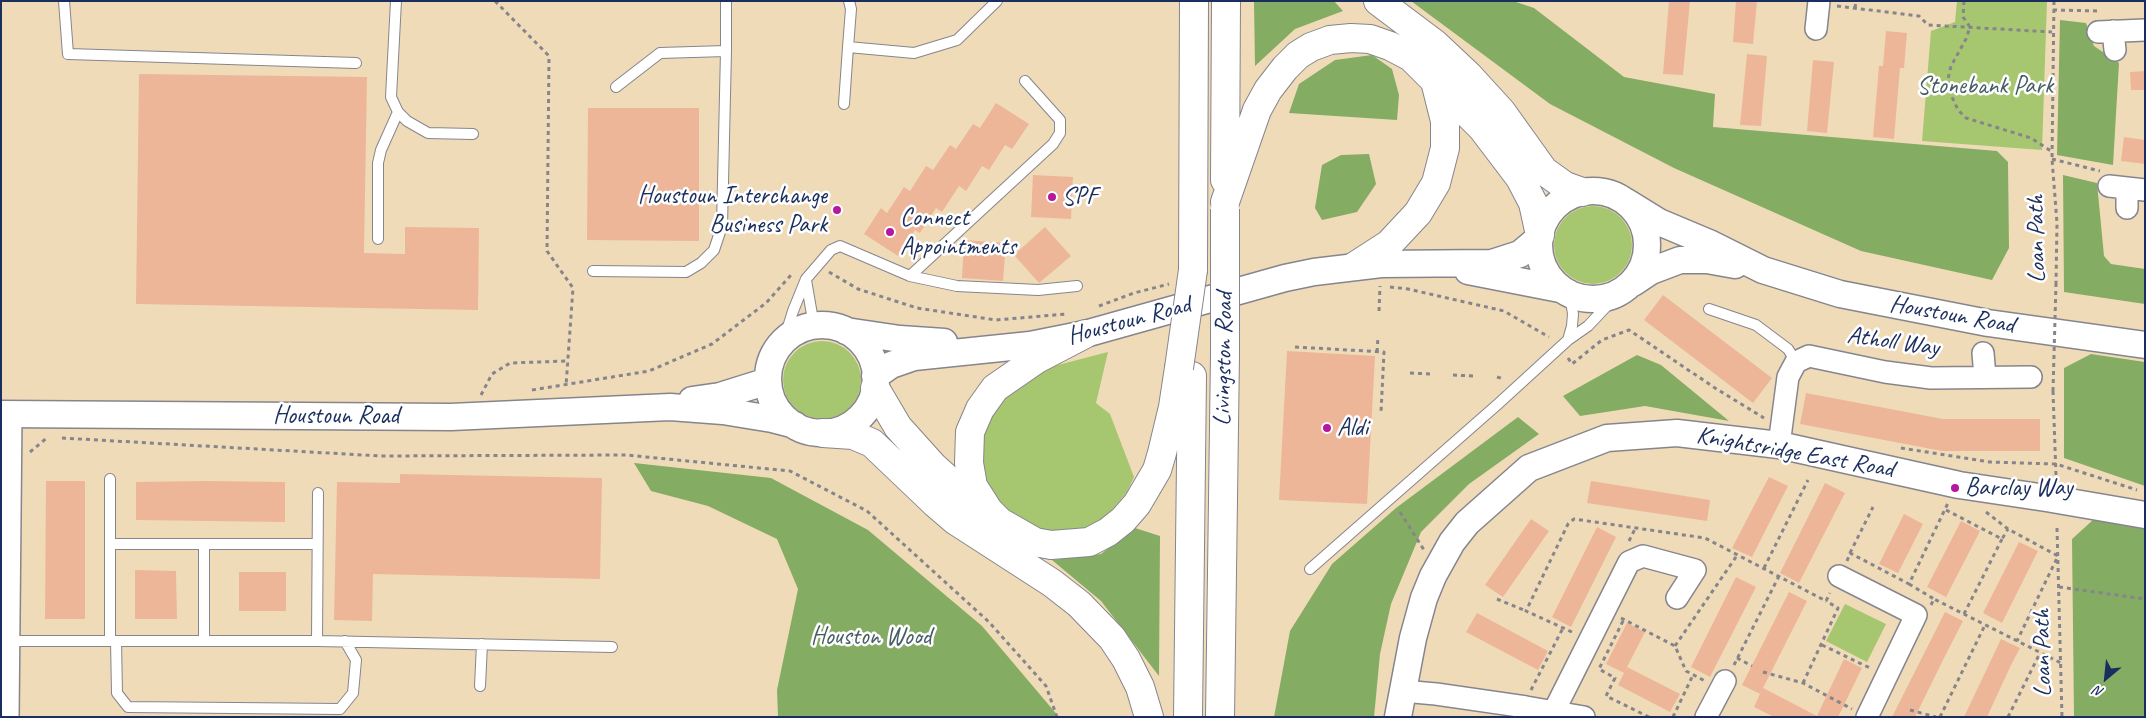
<!DOCTYPE html>
<html>
<head>
<meta charset="utf-8">
<style>
	body { margin:0 }
	#map { position:relative; width:2146px; height:718px; overflow:hidden; background:#f0dbb9; font-family:Caveat,sans-serif }
	canvas { display:block }
	.frame { position:absolute; inset:0; border:2px solid #1b2f5e; pointer-events:none }
	.north { position:absolute; left:2081px; top:653px; width:50px; height:50px; -webkit-text-stroke:4px #fff; paint-order:stroke; rotate:208deg; font-size:14px; font-weight:700; line-height:20px; text-align:center; color:#1b2f5e }
	.north::after { content:''; display:block; margin:auto; width:18px; height:22px; background:#1b2f5e; clip-path:polygon(50% 0,100% 100%,50% 72%,0 100%) }
</style>
</head>
<body>
<div id="map">
<canvas width="2146" height="718"></canvas>
<div class="frame"></div>
<div class="north">N</div>
</div>
<script>
const ctx = document.querySelector('canvas').getContext('2d');
ctx.lineJoin = 'round';
function fillPath(path, color) { ctx.fillStyle = color; ctx.fill(path, 'evenodd'); }
const poly = rows => new Path2D(rows.map(r => 'M' + r).join(''));
function trace(path, color, width, dash) { ctx.strokeStyle = color; ctx.lineWidth = width; ctx.lineCap = dash ? 'butt' : 'round'; ctx.setLineDash(dash || []); ctx.stroke(path); }
function label(font, color, halo, rows, align = 'center') {
  ctx.font = font + ' Caveat,sans-serif'; ctx.lineWidth = 5; ctx.setLineDash([]); ctx.textBaseline = 'middle'; ctx.strokeStyle = halo; ctx.fillStyle = color; for (const [text, x, y, turn = 0] of rows) {
    ctx.save(); ctx.translate(x, y); ctx.rotate((+turn || 0) * Math.PI / 180); ctx.textAlign = isNaN(turn) ? turn : align; if (halo) ctx.strokeText(text, 0, 0); ctx.fillText(text, 0, 0); ctx.restore();
  }
}
const green = poly([
	[1957,1,2047,1,2042,150,1922,141,1931,31,1955,22],
	'1554 245a39 39 0 1 1 78 0a39 39 0 1 1-78 0Z',
	'783 380a39 39 0 1 1 78 0a39 39 0 1 1-78 0Z',
	[1108,352,1096,403,1110,414,1134,477,1127,492,1110,512,1092,527,1067,533,1039,531,1011,517,992,496,981,472,980,451,984,426,997,405,1021,382,1054,366],
	[1845,604,1886,624,1867,662,1826,641]
]);
const forest = poly([
	[1254,1,1334,1,1343,11,1295,29,1255,66],
	[1411,1,1513,1,1534,8,1624,77,1715,94,1713,127,1997,151,2008,162,2009,248,1992,280,1861,251,1674,168,1550,104],
	[2060,20,2086,23,2094,46,2119,63,2113,165,2057,155],
	[1372,55,1392,69,1399,95,1397,120,1289,113,1299,84,1335,60],
	[1369,154,1376,184,1357,212,1322,220,1315,208,1322,165,1341,155],
	[2063,175,2097,183,2104,256,2111,264,2145,269,2145,304,2064,292],
	[2091,354,2145,362,2145,486,2064,458,2064,368],
	[1637,355,1661,365,1729,421,1645,406,1580,416,1563,396],
	[1518,417,1539,434,1469,484,1421,532,1391,604,1380,654,1374,717,1274,717,1290,631,1332,564,1396,508],
	[634,463,771,478,868,530,982,626,1059,717,778,717,777,690,798,589,777,539,708,506,651,491],
	[2093,520,2145,529,2145,717,2074,717,2072,539],
	[1135,528,1160,536,1159,676,1101,601,1052,560,1101,554]
]);
const building = poly([
	[1669,1,1690,1,1683,75,1663,74],
	[1736,1,1757,1,1753,44,1733,42],
	[1886,31,1907,33,1904,68,1900,68,1894,139,1873,137,1879,66,1883,66],
	[1747,54,1767,56,1761,126,1740,125],
	[1813,60,1834,62,1827,133,1807,131],
	[2145,71,2145,90,2131,90,2130,72],
	[139,74,367,77,364,253,405,254,405,227,479,228,478,310,136,304],
	[996,103,1029,124,1012,149,1005,145,989,170,982,166,966,191,959,186,942,212,936,208,920,233,915,230,898,256,864,234,881,208,887,213,904,187,910,191,926,166,933,170,950,145,956,149,973,124,980,128],
	[588,108,699,108,699,241,587,240],
	[2124,137,2145,140,2145,164,2121,161],
	[1033,175,1073,177,1071,219,1031,217],
	[1045,227,1071,256,1039,283,1014,255],
	[964,240,1006,243,1003,281,962,278],
	[1663,295,1772,378,1753,403,1644,320],
	[1287,351,1375,356,1367,504,1279,500],
	[1806,393,1943,419,2040,419,2040,451,1942,451,1800,424],
	[400,474,602,478,600,579,373,574,372,621,334,620,337,482,400,483],
	[1769,477,1788,486,1752,557,1732,548],
	[46,481,85,481,85,619,45,619],
	[204,481,285,482,285,522,136,520,136,482],
	[1591,481,1710,500,1707,521,1587,503],
	[1825,483,1845,493,1799,583,1780,573],
	[1904,514,1923,524,1898,573,1879,564],
	[1531,519,1549,531,1503,597,1485,585],
	[1961,521,1980,531,1946,597,1927,587],
	[1597,527,1616,537,1571,627,1552,617],
	[2019,542,2038,551,2002,623,1983,613],
	[135,570,176,571,177,619,135,619],
	[239,572,286,572,286,611,239,611],
	[1736,577,1756,587,1710,677,1691,667],
	[1789,592,1807,601,1763,688,1817,716,1844,659,1862,668,1838,717,1774,717,1754,707,1760,694,1742,685],
	[1945,612,1963,621,1945,656,1915,717,1892,717],
	[1477,613,1548,651,1538,670,1466,632],
	[1627,623,1645,632,1624,673,1606,664],
	[2001,639,2020,648,2011,665,1987,717,1964,717],
	[1627,667,1680,694,1670,712,1618,685]
]);
const path = poly([
	[495,1,549,56,547,251,573,288,566,386],
	[1964,1,1963,17,1970,27,1966,39,1951,66,1948,79,1951,95,1958,110,1966,118,2031,138,2051,151],
	[2054,1,2052,159,2057,223,2056,283],
	[1837,6,1919,16,1928,25,2052,32],
	[1855,8,1856,1],
	[2053,10,2100,11],
	[2052,159,2100,171],
	[829,272,858,289,917,308,996,320,1066,314],
	[1390,287,1408,289,1504,311,1549,337],
	[1099,306,1134,293,1169,284],
	[1379,311,1380,286],
	[1295,347,1384,352,1381,412],
	[1377,352,1378,337],
	[1568,358,1572,364,1602,340,1629,330,1715,388,1764,418],
	[1410,373,1431,374],
	[1453,375,1474,376],
	[1497,377,1504,379],
	[532,390,649,371,712,344,766,303,792,274],
	[2053,391,2056,476],
	[481,395,492,374,510,363,568,361],
	[62,438,381,456,626,455,790,471,867,511,989,622,1046,686,1057,717],
	[1901,448,1990,462,2056,464,2137,490],
	[30,452,48,437],
	[1946,510,2002,539,2008,529],
	[1400,512,1424,550],
	[1986,512,2008,529,2058,556,2017,641],
	[2057,528,2062,717],
	[1629,541,1636,527],
	[1850,553,1873,507],
	[1847,561,1850,553,1909,584,1948,503],
	[1764,568,1808,480],
	[1909,584,1934,599],
	[2059,587,2145,599],
	[1497,599,1526,611],
	[1931,605,1934,599,2061,663],
	[1964,614,2002,539],
	[1621,618,1675,646,1686,671,1705,681],
	[1623,621,1599,669,1615,678,1606,696,1649,717],
	[1572,632,1526,611,1568,524,1574,519,1705,538,1826,601,1830,593],
	[1822,645,1870,668],
	[1675,646,1738,554],
	[1737,658,1752,666],
	[1734,665,1779,576],
	[1763,672,1803,683,1852,709],
	[1803,683,1838,608,1826,601],
	[1531,690,1563,628],
	[1910,710,1936,717],
	[1673,717,1693,675],
	[1940,717,1985,625],
	[2008,717,2040,653]
]);
const service = poly([
	[64,1,68,54,356,63],
	[396,1,391,97,398,112,407,121,428,133,473,134],
	[849,1,851,9,848,47,914,53,957,40,997,1],
	[726,51,726,1],
	[844,104,848,47],
	[378,239,378,163,381,150,398,112],
	[593,271,686,272,701,263,714,250,722,226,726,51,660,53,616,87],
	[910,276,1053,144,1060,133,1060,120,1025,81],
	[806,280,814,326],
	[1564,291,1571,301,1573,314,1572,326,1568,340],
	[1709,309,1756,325,1788,349,1796,362],
	[784,340,793,311,806,279,831,250,840,246,910,276,957,286,1038,290,1077,286],
	[110,479,110,641],
	[110,544,317,544],
	[1310,569,1498,404,1568,340,1588,326,1618,294],
	[8,641,317,641,612,647],
	[116,641,117,693,128,707,340,709,353,693,356,660,345,641],
	[204,641,204,545],
	[317,641,318,493],
	[480,686,482,644]
]);
const minor = poly([
	[1816,29,1819,1],
	[2113,31,2115,50],
	[2098,32,2145,30],
	[2109,186,2145,190],
	[2127,208,2127,188],
	[1983,353,1985,377],
	[1779,445,1788,377,1796,362,1809,356,1885,372,1931,378,2031,377],
	[1839,576,1916,615,1867,717],
	[1402,691,1436,694,1526,707,1584,717],
	[1554,711,1629,562,1643,556,1695,570,1677,598],
	[8,717,11,414],
	[1706,717,1725,681]
]);
const tertiary = poly([
	'1539 245a54 54 0 1 1 108 0a54 54 0 1 1-108 0Z',
	[1625,201,1659,222,1709,243,1763,270,1840,294,1988,323,2145,345],
	[1468,271,1560,289],
	[1633,283,1651,271,1680,260,1707,260,1735,265],
	'768 379a54 54 0 1 1 108 0a54 54 0 1 1-108 0Z',
	[846,331,900,339,944,342],
	[875,376,891,365,914,357,1030,345,1085,334,1285,278,1314,272,1381,264,1492,263,1520,254,1539,238],
	[692,400,720,396,768,381],
	[1,414,451,417,670,407,723,411,772,419,795,425],
	[1398,717,1413,638,1424,598,1433,576,1452,542,1467,523,1529,468,1607,438,1677,433,1779,445,1959,485,2046,498,2145,515]
]);
const primary = poly([
	[1378,1,1435,44,1469,76,1501,111,1544,171,1565,186,1582,192],
	[1225,180,1226,1],
	[1225,202,1257,110,1268,90,1285,68,1298,55,1311,47,1330,40,1351,38,1370,39,1390,46,1411,57,1482,128,1520,178,1533,203,1540,235],
	[1355,266,1389,244,1418,213,1436,183,1445,148,1445,121,1435,81],
	[1193,270,1194,1],
	[1085,334,1037,359,995,388,980,409,970,432,969,463,973,486,989,511,1000,522,1035,542,1051,545,1089,542,1108,532,1123,520,1137,504,1157,470,1162,453,1173,407,1179,368],
	[875,388,898,427,934,467,954,485,984,507],
	[823,433,853,435,872,443,935,503,956,521,1052,583,1079,604,1112,638,1126,659,1140,687,1149,717],
	[1188,717,1192,376],
	[1220,717,1225,354]
]);
const pathBridge = poly([
	[2053,391,2056,283]
]);
const primaryBridge = poly([
	[1225,209,1225,354],
	[1179,368,1193,270]
]);
const markers = [
	[1052,197,5,"#b5179e"],
	[837,210,5,"#b5179e"],
	[890,232,5,"#b5179e"],
	[1327,428,5,"#b5179e"],
	[1955,488,5,"#b5179e"]
];
const parkNames = [
	["Stonebank Park",1985,86],
	["Houston Wood",871,637]
];
const poiNames = [
	["Houstoun Interchange",827,196,"right"],
	["Business Park",827,225,"right"],
	["SPF",1062,197],
	["Connect",900,218],
	["Appointments",900,247],
	["Aldi",1337,428],
	["Barclay Way",1965,488]
];
const streetNames = [
	["Loan Path",2037,239,-91],
	["Houstoun Road",1952,315,10],
	["Houstoun Road",1129,321,-15],
	["Atholl Way",1893,342,8],
	["Livingston Road",1224,359,-89],
	["Houstoun Road",336,416],
	["Knightsridge East Road",1795,453,10],
	["Loan Path",2043,653,-91]
];
fillPath(green, '#a6c770');
fillPath(forest, '#84ac62');
fillPath(building, '#edb699');
trace(service, '#86858c', 12);
trace(minor, '#86858c', 24);
trace(tertiary, '#86858c', 29);
trace(primary, '#86858c', 30);
trace(path, '#86858c', 3, [4, 4]);
trace(service, '#fff', 10);
trace(minor, '#fff', 21);
trace(tertiary, '#fff', 26);
trace(primary, '#fff', 28);
trace(primaryBridge, '#86858c', 30, []);
trace(pathBridge, '#86858c', 3, [4, 4]);
trace(primaryBridge, '#fff', 28);
for (const [x, y, r, color] of markers) { const dot = new Path2D(); dot.arc(x, y, r, 0, 2 * Math.PI); ctx.fillStyle = color; ctx.fill(dot); trace(dot, '#fff', 2); }
label('25px', '#455d63', '#fff', parkNames);
label('25px', '#1b2f5e', '#fff', poiNames, 'left');
label('25px', '#1b2f5e', '#fff', streetNames);
</script>
</body>
</html>
